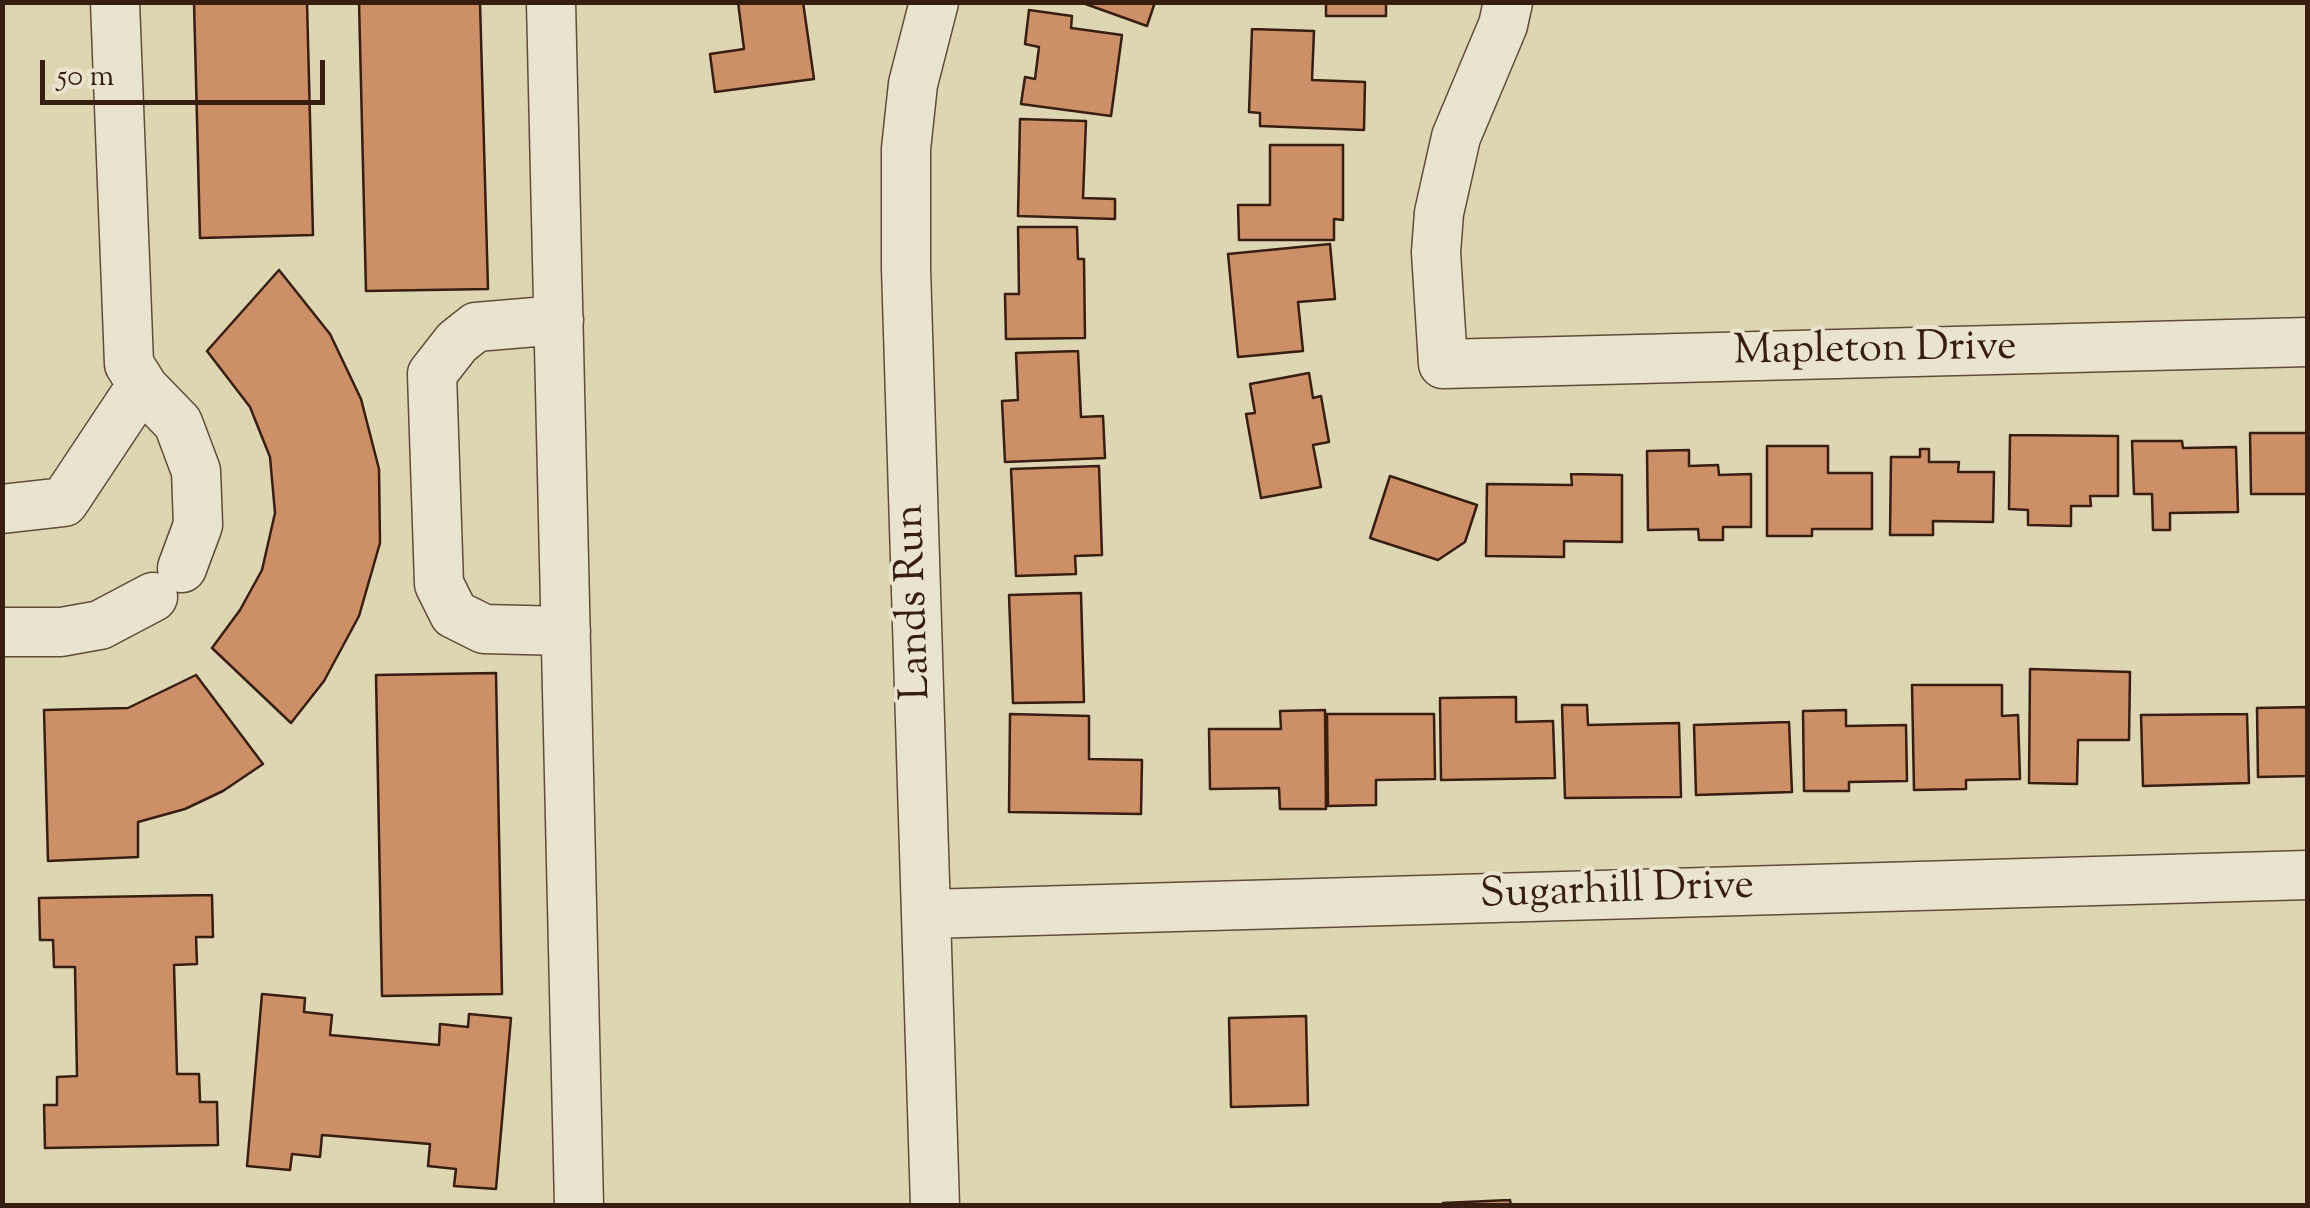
<!DOCTYPE html>
<html>
<head>
<meta charset="utf-8">
<style>
	body { margin:0 }
	#map { position:relative; width:2310px; height:1208px; overflow:hidden; background:#ded5b3; font-family:"Sorts Mill Goudy",serif }
	canvas { display:block }
	.frame { position:absolute; inset:0; border:5px solid #371e10; pointer-events:none }
	.scale { position:absolute; left:40px; top:60px; width:285px; height:45px; box-sizing:border-box; border:5px solid #371e10; border-top:0; padding-left:12px; font-size:30px; line-height:35px; white-space:nowrap; color:#371e10; -webkit-text-stroke:8px #eae4ce; paint-order:stroke }
</style>
</head>
<body>
<div id="map">
<canvas width="2310" height="1208"></canvas>
<div class="frame"></div>
<div class="scale">50 m</div>
</div>
<script>
const ctx = document.querySelector('canvas').getContext('2d');
ctx.lineJoin = 'round';
function fillPath(path, color) { ctx.fillStyle = color; ctx.fill(path, 'evenodd'); }
const poly = rows => new Path2D(rows.map(r => 'M' + r).join(''));
function trace(path, color, width, dash) { ctx.strokeStyle = color; ctx.lineWidth = width; ctx.lineCap = dash ? 'butt' : 'round'; ctx.setLineDash(dash || []); ctx.stroke(path); }
function label(font, color, halo, rows, align = 'center') {
  ctx.font = font + ' "Sorts Mill Goudy",serif'; ctx.lineWidth = 8; ctx.setLineDash([]); ctx.textBaseline = 'middle'; ctx.strokeStyle = halo; ctx.fillStyle = color; for (const [text, x, y, turn = 0] of rows) {
    ctx.save(); ctx.translate(x, y); ctx.rotate((+turn || 0) * Math.PI / 180); ctx.textAlign = isNaN(turn) ? turn : align; if (halo) ctx.strokeText(text, 0, 0); ctx.fillText(text, 0, 0); ctx.restore();
  }
}
const building = poly([
	[194,2,307,2,313,235,200,238,194,2],
	[359,2,480,2,488,289,366,291,359,2],
	[738,2,803,2,814,79,715,92,710,54,744,49,738,2],
	[1080,2,1155,2,1147,26,1080,2],
	[1326,2,1386,2,1386,16,1326,16,1326,2],
	[1029,10,1072,16,1071,28,1122,35,1111,116,1021,104,1025,77,1035,79,1039,47,1025,44,1029,10],
	[1252,29,1314,31,1312,80,1365,82,1364,130,1260,126,1260,113,1249,112,1252,29],
	[1020,119,1086,121,1083,198,1115,199,1115,219,1018,216,1020,119],
	[1270,145,1343,145,1343,220,1334,219,1334,240,1239,240,1238,205,1270,205,1270,145],
	[1018,227,1077,227,1078,259,1084,259,1085,338,1006,339,1005,294,1019,294,1018,227],
	[1330,244,1335,299,1298,302,1303,351,1238,357,1228,254,1330,244],
	[279,270,330,334,361,399,379,469,380,543,359,616,324,681,291,723,212,648,240,610,262,570,275,513,270,457,250,407,207,351,279,270],
	[1078,351,1081,417,1103,416,1105,458,1005,462,1002,401,1018,400,1016,353,1078,351],
	[1309,373,1313,398,1321,396,1329,442,1313,445,1321,487,1261,498,1246,414,1255,413,1250,384,1309,373],
	[2250,433,2308,433,2308,494,2251,494,2250,433],
	[2010,435,2118,436,2118,496,2090,496,2091,506,2071,506,2071,526,2028,525,2028,510,2009,509,2010,435],
	[2132,441,2182,441,2183,448,2236,447,2238,512,2170,513,2170,530,2153,530,2152,494,2134,494,2132,441],
	[1767,446,1828,446,1828,473,1872,473,1872,529,1812,529,1812,536,1767,536,1767,446],
	[1920,449,1929,449,1929,462,1959,462,1958,472,1994,472,1993,522,1933,521,1933,535,1890,535,1891,457,1920,457,1920,449],
	[1689,450,1689,466,1718,465,1719,475,1751,474,1751,527,1723,527,1723,540,1699,540,1698,529,1648,530,1647,451,1689,450],
	[1099,466,1102,555,1075,556,1076,574,1016,576,1011,469,1099,466],
	[1571,474,1622,475,1622,542,1564,541,1564,557,1486,556,1487,484,1572,485,1571,474],
	[1390,476,1477,505,1465,542,1438,560,1370,538,1390,476],
	[1081,593,1084,702,1013,703,1009,595,1081,593],
	[2030,669,2130,672,2129,740,2078,740,2077,784,2029,783,2030,669],
	[496,673,502,994,382,996,376,675,496,673],
	[196,675,263,764,223,791,185,809,138,822,138,857,48,861,44,710,128,708,196,675],
	[1912,685,2002,685,2002,716,2018,715,2020,779,1966,780,1966,789,1914,790,1912,685],
	[1516,697,1516,722,1553,721,1555,778,1441,780,1440,698,1516,697],
	[1562,705,1587,705,1588,725,1679,723,1681,797,1565,798,1562,705],
	[2308,707,2308,776,2258,777,2257,708,2308,707],
	[1325,710,1326,809,1280,809,1279,788,1210,789,1209,729,1281,729,1280,711,1325,710],
	[1846,710,1846,726,1906,725,1907,781,1849,782,1849,791,1804,791,1803,711,1846,710],
	[1010,714,1089,716,1089,759,1142,760,1141,814,1009,812,1010,714],
	[1327,714,1434,714,1435,779,1376,780,1376,805,1328,806,1327,714],
	[2247,714,2249,783,2143,786,2141,715,2247,714],
	[1789,722,1792,792,1696,795,1694,725,1789,722],
	[212,895,213,937,196,937,197,964,174,965,177,1074,199,1074,200,1102,217,1102,218,1145,45,1148,44,1105,57,1105,57,1077,77,1076,75,967,54,967,53,940,40,940,39,898,212,895],
	[262,994,305,998,304,1012,332,1015,330,1035,439,1045,440,1024,468,1027,469,1014,511,1018,496,1189,454,1186,456,1169,428,1166,430,1144,322,1135,320,1157,292,1154,290,1170,247,1166,262,994],
	[1306,1016,1308,1105,1231,1107,1229,1018,1306,1016],
	[1510,1200,1511,1206,1443,1206,1443,1203,1510,1200]
]);
const minor = poly([
	[115,2,129,364,144,388,178,423,196,471,198,525,182,568],
	[551,2,579,1206],
	[934,2,913,84,906,149,906,268,935,1206],
	[1508,2,1503,25,1456,137,1439,213,1436,252,1443,364,2308,342],
	[559,320,476,327,457,342,432,374,439,584,454,614,484,629,566,631],
	[2,509,64,502,131,401,144,388],
	[2,632,61,632,100,625,153,597],
	[927,914,2308,875]
]);
const streetNames = [
	["Mapleton Drive",1875,353,-1],
	["Lands Run",917,602,-92],
	["Sugarhill Drive",1617,894,-2]
];
fillPath(building, '#cd8f68');
trace(building, '#371e10', 2.5);
trace(minor, '#614c39', 51);
trace(minor, '#eae4ce', 48);
label('42px', '#371e10', '#eae4ce', streetNames);
</script>
</body>
</html>
